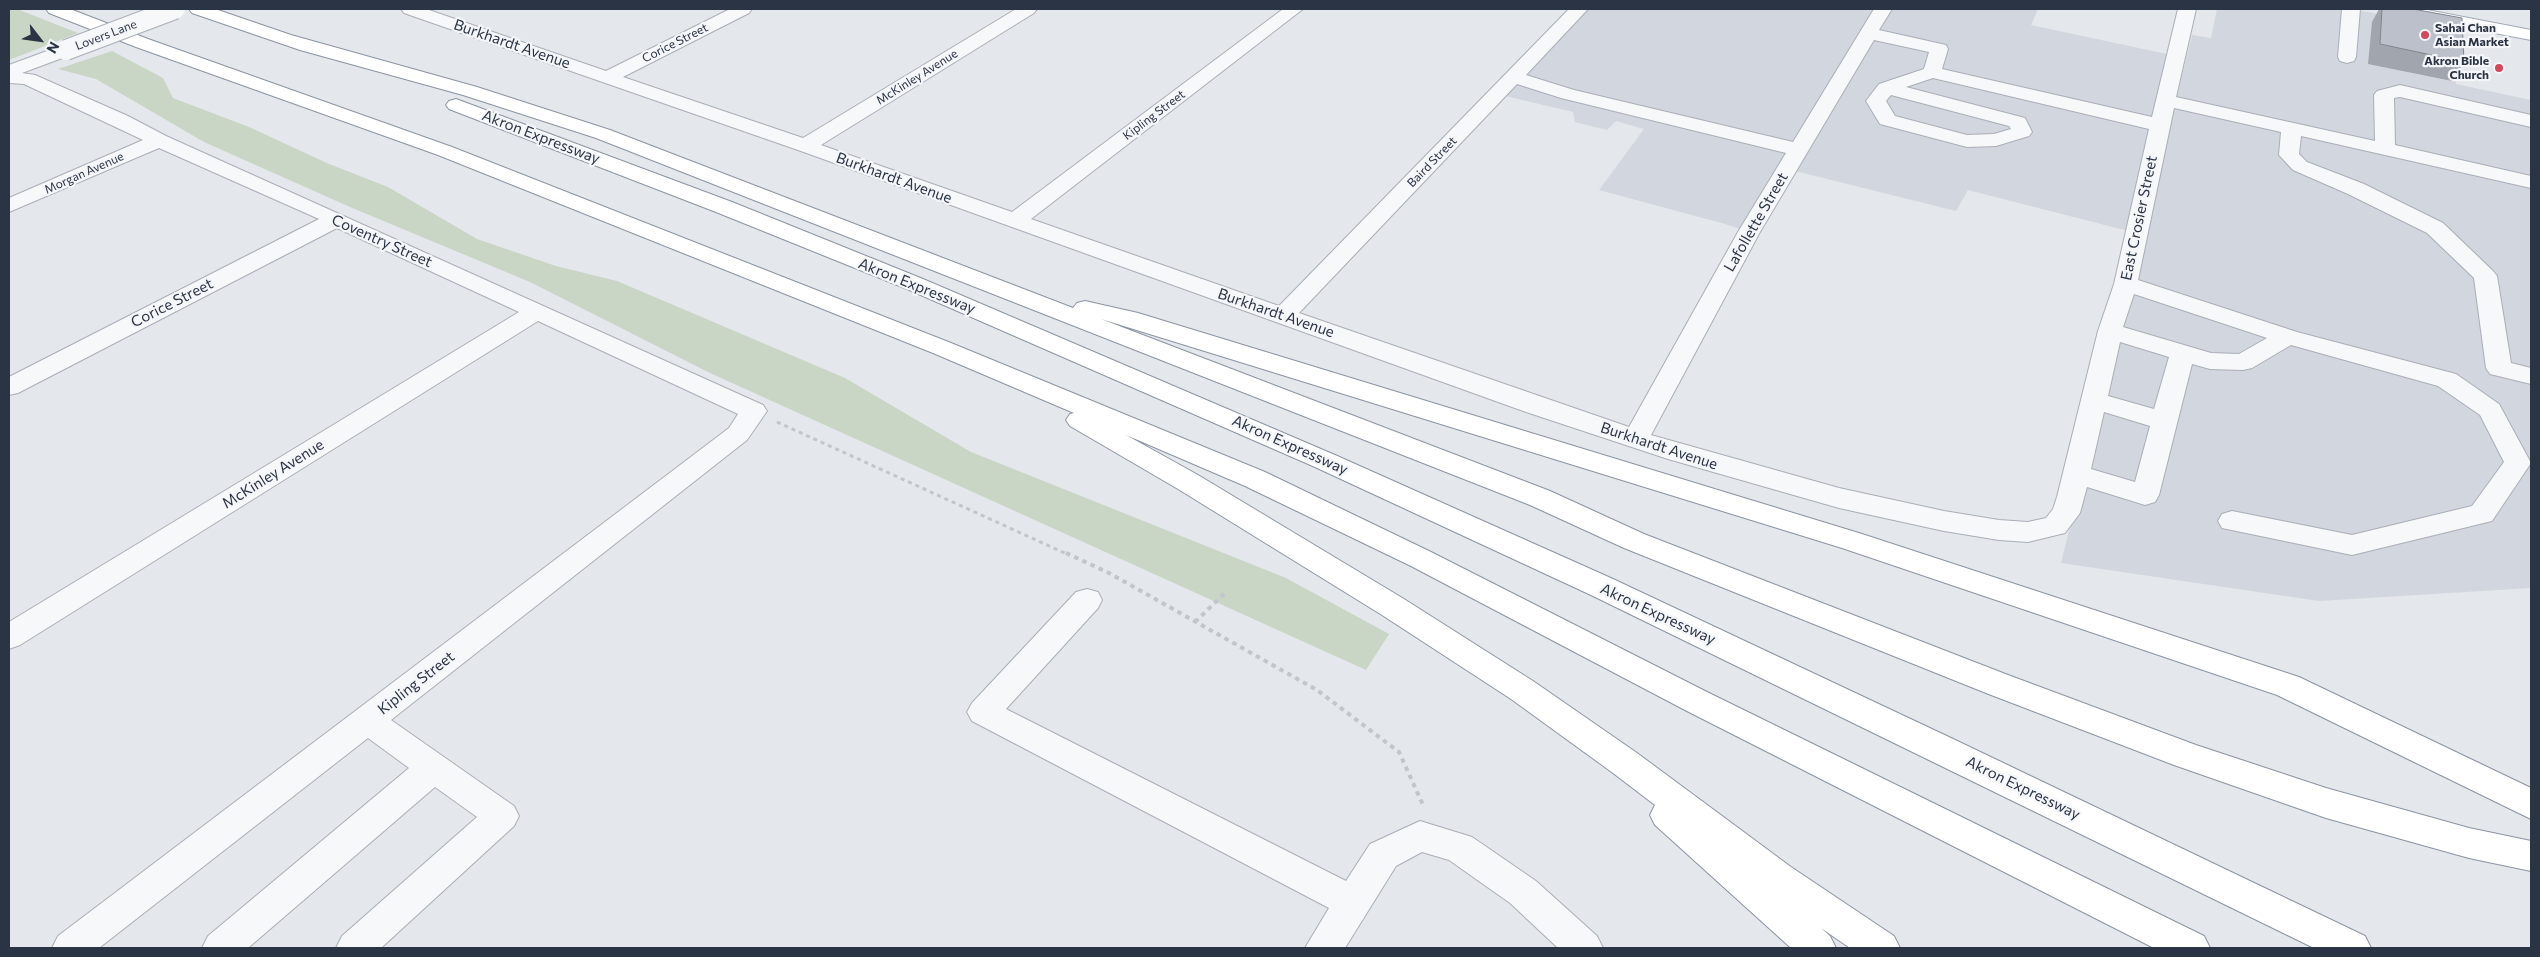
<!DOCTYPE html>
<html>
<head>
<meta charset="utf-8">
<style>
	body { margin:0 }
	#map { position:relative; width:2540px; height:957px; overflow:hidden; background:#e4e7ec; font-family:Commissioner,sans-serif }
	canvas { display:block }
	.frame { position:absolute; inset:0; border:10px solid #2b3445; pointer-events:none }
	.north { position:absolute; left:15px; top:15px; width:50px; height:50px; -webkit-text-stroke:4px #f4f6f9; paint-order:stroke; rotate:120deg; font-size:14px; font-weight:700; line-height:20px; text-align:center; color:#2b3445 }
	.north::after { content:''; display:block; margin:auto; width:18px; height:22px; background:#2b3445; clip-path:polygon(50% 0,100% 100%,50% 72%,0 100%) }
</style>
</head>
<body>
<div id="map">
<canvas width="2540" height="957"></canvas>
<div class="frame"></div>
<div class="north">N</div>
</div>
<script>
const ctx = document.querySelector('canvas').getContext('2d');
ctx.lineJoin = 'round';
function fillPath(path, color) { ctx.fillStyle = color; ctx.fill(path, 'evenodd'); }
const poly = rows => new Path2D(rows.map(r => 'M' + r).join(''));
function trace(path, color, width, dash) { ctx.strokeStyle = color; ctx.lineWidth = width; ctx.lineCap = dash ? 'butt' : 'round'; ctx.setLineDash(dash || []); ctx.stroke(path); }
function label(font, color, halo, rows, align = 'center') {
  ctx.font = font + ' Commissioner,sans-serif'; ctx.lineWidth = 4.5; ctx.setLineDash([]); ctx.textBaseline = 'middle'; ctx.strokeStyle = halo; ctx.fillStyle = color; for (const [text, x, y, turn = 0] of rows) {
    ctx.save(); ctx.translate(x, y); ctx.rotate((+turn || 0) * Math.PI / 180); ctx.textAlign = isNaN(turn) ? turn : align; if (halo) ctx.strokeText(text, 0, 0); ctx.fillText(text, 0, 0); ctx.restore();
  }
}
const built = poly([
	[1579,9,2038,9,2031,25,2176,56,2136,233,1968,190,1956,211,1787,169,1749,232,1725,224,1599,190,1644,129,1616,121,1607,130,1575,122,1573,112,1497,94],
	[2217,9,2353,9,2454,29,2456,84,2531,100,2531,588,2319,601,2061,563,2192,35,2211,38]
]);
const green = poly([
	[9,9,17,9,78,33,9,60],
	[112,51,163,78,173,98,249,127,329,164,388,187,477,239,556,266,617,281,845,378,971,452,1286,578,1389,634,1366,670,710,373,530,282,350,207,204,142,96,79,58,69]
]);
const pathFar1 = poly([
	[777,422,1069,555]
]);
const path = poly([
	[1066,553,1109,573,1317,690,1399,752,1424,807],
	[1195,622,1227,591]
]);
const minor = poly([
	[401,9,426,9,606,71,730,9,752,9,749,13,623,77,803,138,1016,9,1037,9,1034,13,821,145,1012,212,1283,9,1303,9,1031,219,1279,306,1569,9,1588,9,1526,75,1574,90,1793,142,1874,9,1892,9,1879,30,1946,45,1948,49,1942,69,2152,117,2178,9,2196,9,2176,97,2375,141,2374,95,2377,91,2400,85,2531,115,2531,127,2400,97,2394,98,2395,145,2531,176,2531,188,2301,136,2299,154,2307,162,2364,184,2443,223,2493,271,2497,276,2511,363,2531,368,2531,384,2490,374,2486,368,2474,278,2427,233,2348,194,2293,170,2279,155,2281,132,2174,108,2138,280,2297,332,2456,374,2499,404,2531,463,2492,521,2352,555,2222,528,2218,521,2222,514,2232,511,2352,535,2472,506,2504,462,2480,415,2438,386,2291,345,2252,368,2243,370,2210,369,2192,364,2159,495,2155,502,2145,505,2087,487,2080,513,2065,533,2028,542,1999,540,1944,531,1839,508,1668,459,1526,412,798,150,404,13,401,9],
	[1874,40,1929,52,1924,69,1879,84,1866,101,1880,124,1967,147,1996,146,2029,136,2032,132,2025,118,1906,87,1933,78,2149,129,2114,284,2098,331,2057,497,2053,509,2046,518,2028,522,1999,520,1944,511,1839,488,1651,435,1760,232,1874,40],
	[1517,84,1561,98,1786,153,1738,232,1629,427,1299,313,1517,84],
	[1891,95,2009,126,2011,129,1994,134,1967,135,1895,116,1886,101,1891,95],
	[2134,294,2267,338,2239,354,2211,353,2123,327,2134,294],
	[2120,342,2169,357,2154,409,2108,396,2120,342],
	[2104,412,2150,426,2135,482,2091,469,2104,412],
	[2342,9,2360,9,2356,57,2354,61,2347,63,2340,61,2338,57,2342,9],
	[66,44,73,46,75,50,73,54,22,73,35,75,128,116,166,136,763,405,767,411,747,440,391,720,514,806,519,816,514,826,381,948,336,948,342,936,477,817,435,787,248,948,202,948,208,936,409,768,368,738,99,948,52,948,58,936,729,428,738,414,538,321,20,645,9,649,9,622,519,312,337,228,18,393,9,395,9,377,319,219,159,148,9,212,9,198,143,140,24,84,9,83,9,65,66,44],
	[1087,589,1098,592,1102,600,1098,608,1006,709,1346,881,1370,844,1420,821,1472,837,1536,881,1597,936,1603,948,1558,948,1510,903,1449,860,1422,852,1396,866,1345,948,1305,948,1329,908,972,721,967,712,972,703,1076,592,1087,589]
]);
const major = poly([
	[2387,9,2422,9,2531,30,2531,40,2396,14,2390,13,2387,9]
]);
const highway = poly([
	[46,9,70,9,148,39,452,147,951,343,1265,472,1431,552,1707,692,2204,936,2210,948,2154,948,1685,710,1411,566,1245,486,1126,435,1198,475,1404,599,1533,681,1637,753,1791,867,1894,936,1900,948,1850,948,1821,928,1830,936,1836,948,1791,948,1655,825,1650,815,1655,805,1613,773,1511,699,1382,615,1178,489,1070,426,1066,420,1070,414,1074,413,933,353,438,155,136,47,49,13,46,9],
	[189,9,215,9,291,35,477,87,610,130,1073,308,1077,303,1085,301,1138,313,1862,534,2299,677,2531,788,2531,819,2277,695,1842,548,1101,319,1550,491,1644,534,2008,675,2196,745,2326,788,2469,828,2531,841,2531,871,2469,858,2326,818,2174,765,1986,693,1624,548,1530,505,596,138,463,95,300,50,192,13,189,9],
	[456,99,732,202,923,279,1335,455,1613,579,1951,738,2365,936,2371,948,2314,948,1591,595,1315,467,907,289,716,212,449,109,446,105,449,101,456,99]
]);
const minorBridge = poly([
	[66,50,175,9]
]);
const wall = poly([
	[2379,9,2413,9,2464,62,2452,81,2368,64,2372,22]
]);
const building = poly([
	[2382,9,2413,9,2462,18,2464,62,2380,44,2382,9]
]);
const markers = [
	[2425,35,5,"#d1495b"],
	[2499,68,5,"#d1495b"]
];
const farPoinames = [
	["Sahai Chan",2435,28],
	["Asian Market",2435,42],
	["Akron Bible",2489,61,"right"],
	["Church",2489,75,"right"]
];
const farStreetnames = [
	["Lovers Lane",106,35,-21],
	["Corice Street",675,43,-27],
	["McKinley Avenue",917,77,-32],
	["Kipling Street",1154,115,-37],
	["Baird Street",1432,162,-46],
	["Morgan Avenue",84,173,-24]
];
const streetNames = [
	["Burkhardt Avenue",512,44,19],
	["Akron Expressway",541,137,21],
	["Burkhardt Avenue",894,178,20],
	["East Crosier Street",2139,218,-78],
	["Lafollette Street",1756,222,-60],
	["Coventry Street",382,241,24],
	["Akron Expressway",917,286,22],
	["Corice Street",172,303,-27],
	["Burkhardt Avenue",1276,313,19],
	["Akron Expressway",1290,445,24],
	["Burkhardt Avenue",1659,446,18],
	["McKinley Avenue",273,474,-32],
	["Akron Expressway",1658,614,25],
	["Kipling Street",416,683,-38],
	["Akron Expressway",2023,788,26]
];
fillPath(built, '#d2d6de');
fillPath(green, '#c9d6c5');
trace(minor, '#a9aeb7', 2);
trace(major, '#a3abb8', 2);
trace(highway, '#8b94a3', 2);
trace(pathFar1, '#c2c5cb', 3, [4, 4]);
trace(path, '#c2c5cb', 4, [4.5, 4.5]);
fillPath(minor, '#f7f8fa');
fillPath(major, '#fff');
fillPath(highway, '#fff');
trace(minorBridge, '#a9aeb7', 22, []);
trace(minorBridge, '#f7f8fa', 20);
fillPath(wall, '#a1a5ae');
fillPath(building, '#bbc0ca');
trace(building, '#83868d', 1);
for (const [x, y, r, color] of markers) { const dot = new Path2D(); dot.arc(x, y, r, 0, 2 * Math.PI); ctx.fillStyle = color; ctx.fill(dot); trace(dot, '#f4f6f9', 2); }
label('bold 12px', '#2b3445', '#f4f6f9', farPoinames, 'left');
label('12px', '#2b3445', '#f4f6f9', farStreetnames);
label('15px', '#2b3445', '#f4f6f9', streetNames);
</script>
</body>
</html>
